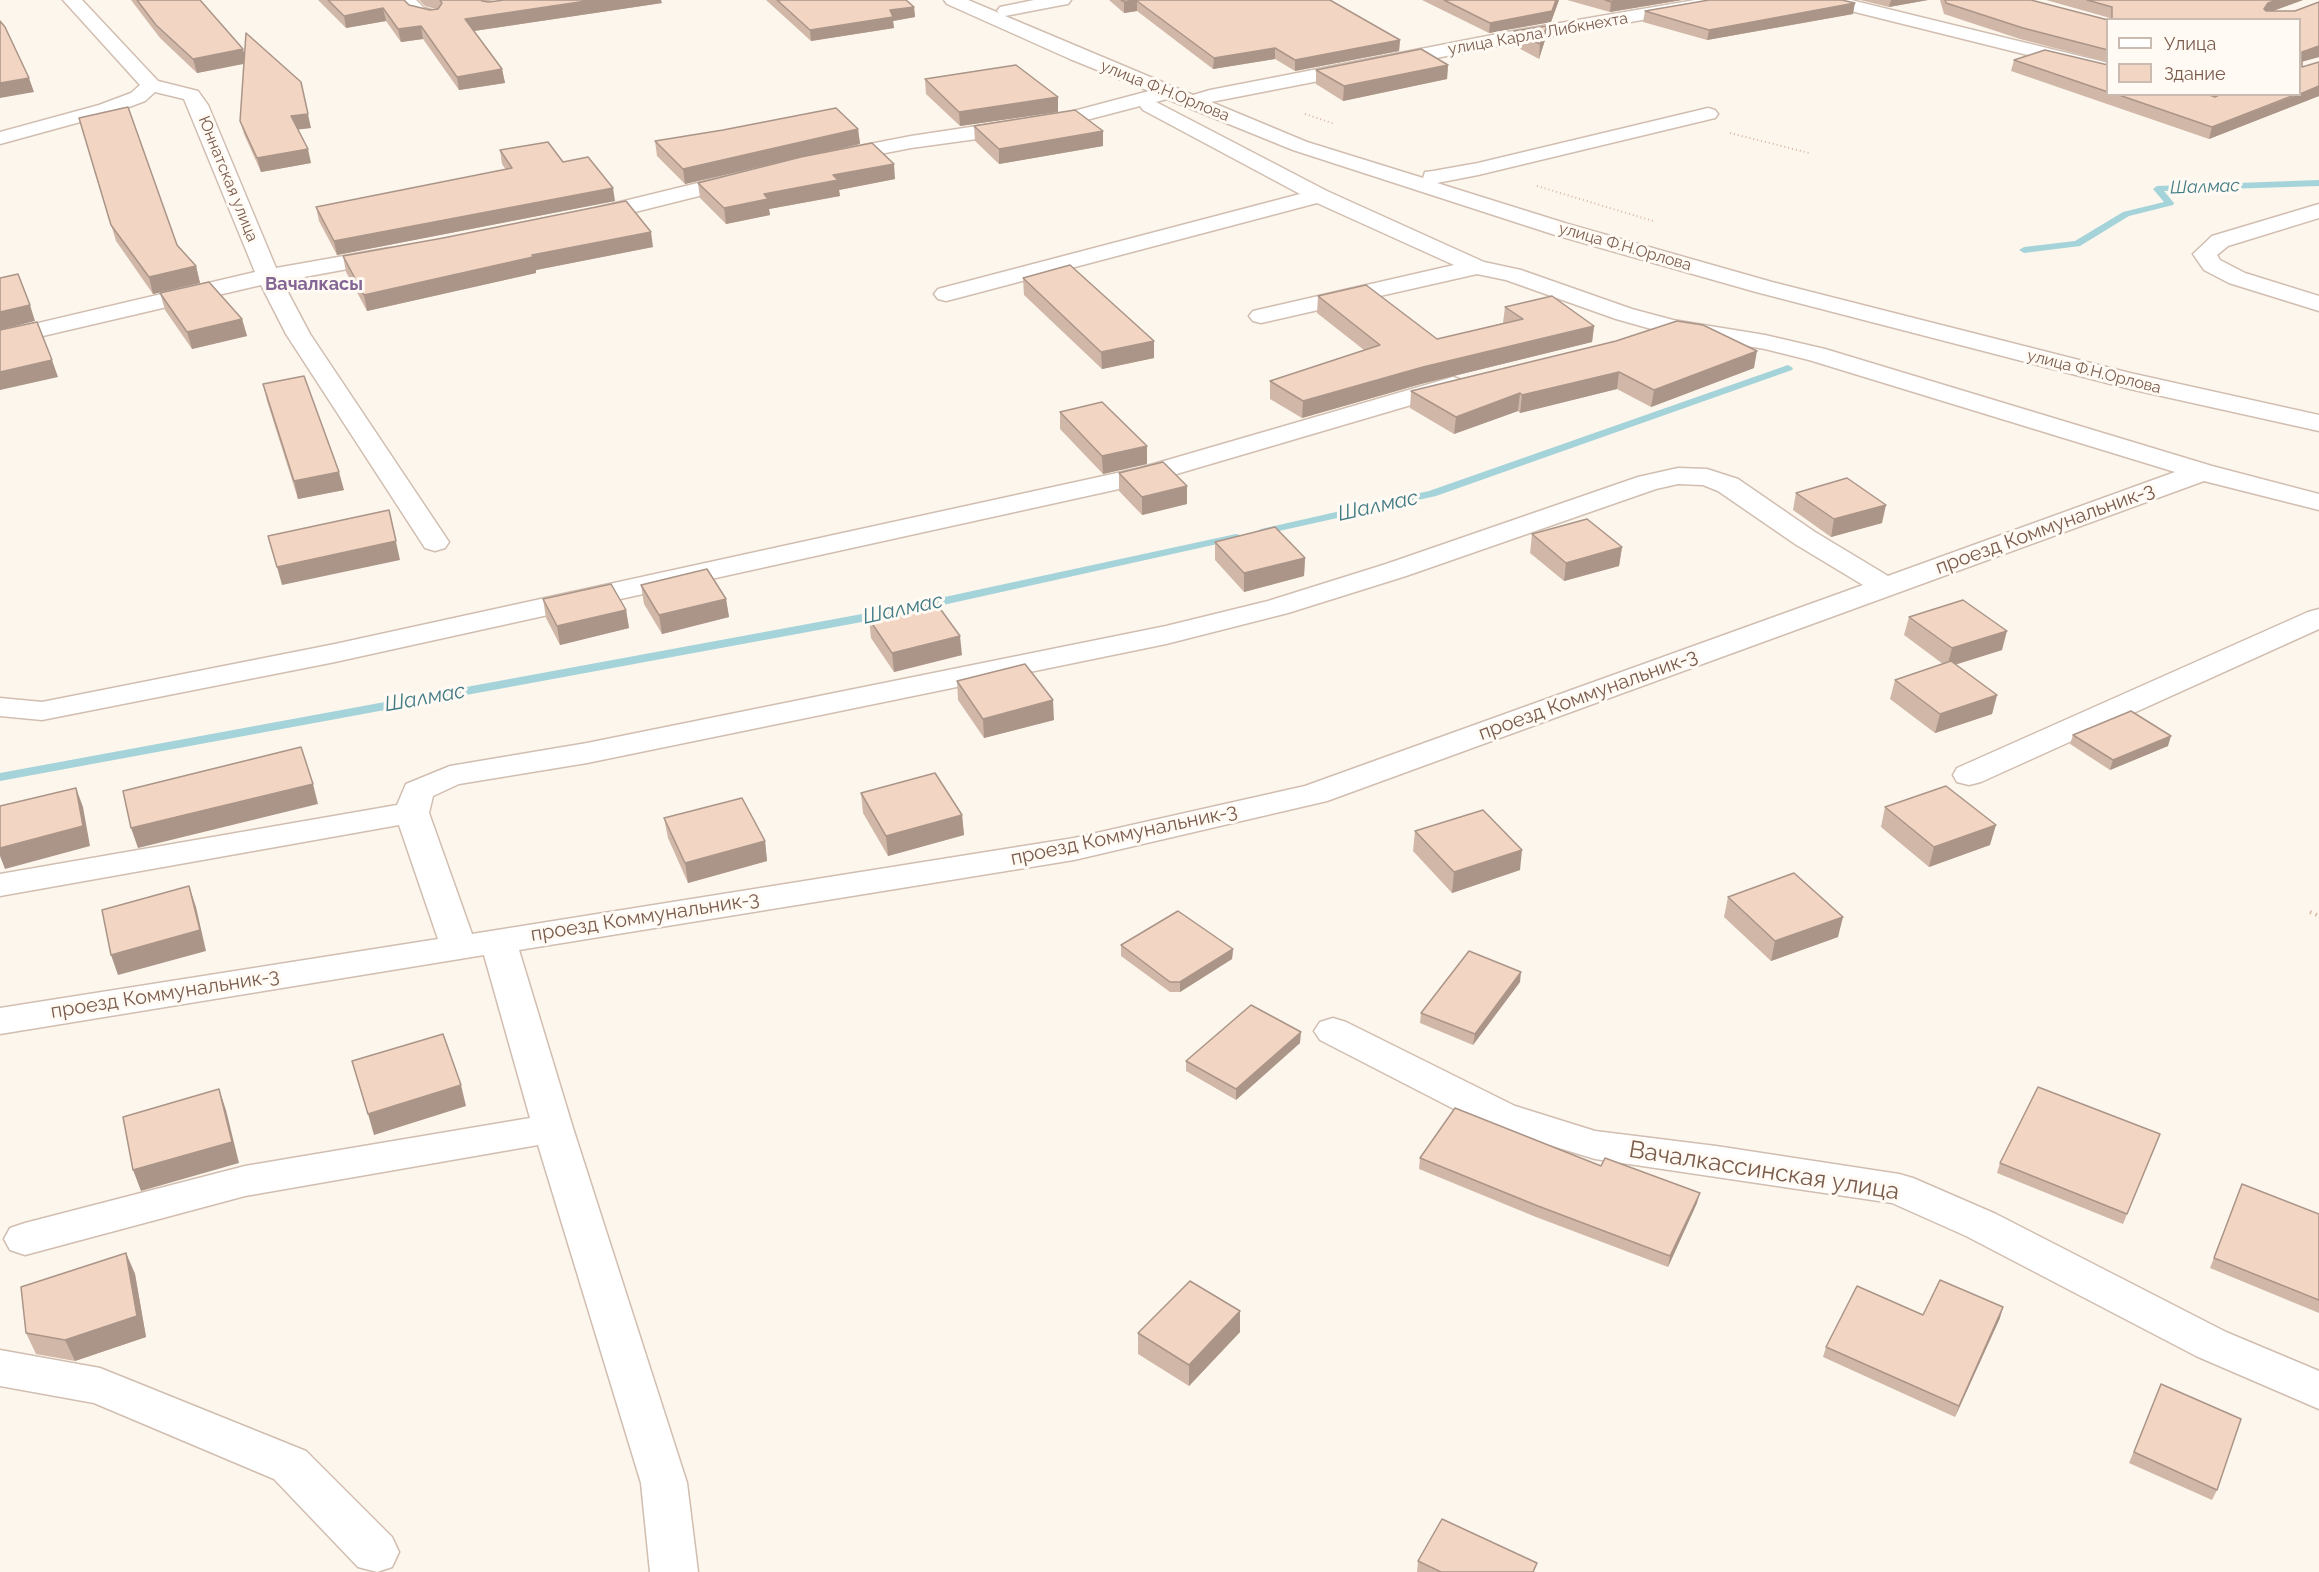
<!DOCTYPE html>
<html>
<head>
<meta charset="utf-8">
<style>
	body { margin:0 }
	#map { position:relative; width:2319px; height:1572px; overflow:hidden; background:#fdf6ec; font-family:Raleway,sans-serif }
	canvas { display:block }
	.legend { position:absolute; left:2106px; top:18px; width:195px; height:78px; box-sizing:border-box; background:#fffaf3; border:2px solid #cabbb1; margin:0; padding:8px 10px; list-style:none; font-size:18px; color:#7a5c4d }
	.legend li { display:flex; align-items:center; gap:12px; height:30px }
	.legend b { width:30px; border:2px solid #cabbb1 }
</style>
</head>
<body>
<div id="map">
<canvas width="2319" height="1572"></canvas>
<ul class="legend">
<li><b style="height:8px;background:#fff"></b>Улица</li>
<li><b style="height:16px;background:#f3d5c3"></b>Здание</li>
</ul>
</div>
<script>
const ctx = document.querySelector('canvas').getContext('2d');
ctx.lineJoin = 'round';
const poly = rows => new Path2D(rows.map(r => 'M' + r).join(''));
function fillPath(path, color) { ctx.fillStyle = color; ctx.fill(path, 'evenodd'); }
function trace(path, color, width, dash) { ctx.strokeStyle = color; ctx.lineWidth = width; ctx.lineCap = dash ? 'butt' : 'round'; ctx.setLineDash(dash || []); ctx.stroke(path); }
function label(font, color, halo, rows, align = 'center') {
  ctx.font = font + ' Raleway,sans-serif'; ctx.lineWidth = 6; ctx.setLineDash([]); ctx.textBaseline = 'middle'; ctx.strokeStyle = halo; ctx.fillStyle = color; for (const [text, x, y, turn = 0] of rows) {
    ctx.save(); ctx.translate(x, y); ctx.rotate((+turn || 0) * Math.PI / 180); ctx.textAlign = isNaN(turn) ? turn : align; if (halo) ctx.strokeText(text, 0, 0); ctx.fillText(text, 0, 0); ctx.restore();
  }
}
const stream = poly([
	[2319,180,2319,186,2164,191,2174,203,2173,205,2129,216,2080,246,2024,253,2019,250,2024,247,2075,241,2123,212,2164,202,2153,189,2157,186,2319,180],
	[1788,365,1793,368,1792,370,1436,496,1261,535,1255,532,1261,529,1429,491,1788,365],
	[1236,534,1240,535,1242,537,1240,539,889,617,0,781,0,773,889,609,1236,534]
]);
const pathFar1 = poly([
	[1305,114,1335,124],
	[1730,133,1809,153],
	[1537,186,1653,221]
]);
const path = poly([
	[2310,912,2319,916]
]);
const minor = poly([
	[63,0,82,0,158,81,198,91,208,105,276,268,389,248,397,250,400,255,397,260,282,281,310,334,449,542,445,548,435,551,425,548,286,334,261,285,0,346,0,332,255,272,184,99,155,92,145,101,113,113,0,144,0,132,99,105,131,93,140,85,63,0],
	[397,0,416,0,424,8,439,12,442,16,439,20,433,21,412,16,397,0],
	[944,0,968,0,999,13,997,11,1000,7,1034,0,1071,0,1068,4,1062,5,1005,16,1193,95,1210,90,1513,31,1695,0,1735,0,1732,4,1726,5,1513,43,1211,102,1307,142,1423,178,1425,172,1433,171,1478,163,1708,108,1715,110,1718,114,1715,118,1478,175,1437,183,1568,224,1772,282,2130,373,2319,415,2319,431,2130,389,1756,292,1552,234,1293,150,1167,99,1156,102,1327,191,1484,262,1521,270,1632,309,1673,320,1765,335,1825,349,2212,466,2319,494,2319,510,2204,481,1327,801,1074,860,519,950,573,1128,687,1483,698,1572,650,1572,641,1483,538,1145,245,1196,25,1255,10,1250,4,1239,10,1228,25,1223,245,1166,530,1118,484,955,0,1034,0,1008,438,939,399,825,0,896,0,874,397,805,406,784,450,766,587,743,1166,626,1268,601,1386,564,1638,477,1678,468,1707,469,1738,479,1815,532,1888,576,2175,472,1809,360,1765,349,1662,332,1616,319,1506,280,1477,274,1261,323,1253,321,1249,316,1253,311,1454,265,1317,203,954,299,946,301,938,299,934,294,938,289,1300,194,1143,110,1140,106,1071,124,1028,132,911,148,834,163,827,161,824,157,827,153,834,151,911,136,1070,112,1149,91,1070,59,947,4,944,0],
	[1678,484,1703,485,1718,491,1795,544,1863,585,1305,786,1074,838,472,934,429,813,433,796,459,784,587,763,1166,644,1288,613,1406,576,1656,489,1678,484],
	[1820,0,1851,0,2108,63,2108,75,1823,4,1820,0],
	[743,172,751,173,754,178,751,183,587,224,579,222,576,217,579,212,743,172],
	[2319,204,2319,218,2228,246,2217,255,2220,260,2245,273,2319,296,2319,311,2229,283,2204,270,2193,254,2212,236,2319,204],
	[1453,377,1462,380,1466,385,1462,390,1146,483,335,662,42,720,0,716,0,698,42,702,335,644,1140,468,1453,377],
	[2319,609,2319,629,1981,782,1969,785,1957,782,1953,775,1957,768,2308,612,2319,609],
	[1333,1018,1346,1022,1515,1106,1595,1131,1716,1146,1899,1174,1913,1178,1996,1214,2226,1332,2319,1371,2319,1409,2196,1356,1966,1236,1892,1203,1595,1159,1487,1126,1320,1040,1314,1031,1320,1022,1333,1018],
	[0,1350,100,1368,306,1451,392,1537,399,1552,392,1567,377,1572,358,1567,274,1479,94,1403,0,1386,0,1350]
]);
const wall = poly([
	[131,0,200,0,244,54,311,128,298,129,311,163,261,172,244,134,240,121,244,64,197,73,160,38],
	[318,0,404,0,409,5,430,10,436,9,425,6,419,0,494,0,485,2,489,2,662,3,474,31,502,69,505,83,459,90,423,39,401,42,386,21,346,28],
	[766,0,906,0,914,7,915,17,893,21,894,28,811,41],
	[1109,0,1330,0,1400,40,1399,51,1295,71,1275,59,1213,69,1137,11,1124,13],
	[1422,0,1559,0,1551,22,1489,33],
	[1567,0,1682,0,1610,12],
	[1860,0,1928,0,1889,7],
	[1940,0,2031,0,2108,20,2108,62,2020,39,1944,14],
	[2046,0,2303,0,2272,11,2295,11,2319,2,2319,57,2302,62,2302,67,2319,62,2319,96,2209,139,2011,71,2014,60,2045,50,2108,65,2108,94,2207,94,2215,97,2219,95,2218,94,2300,94,2300,20,2110,20,2110,18],
	[1645,11,1853,14,1707,40,1643,22],
	[1514,31,1545,40,1539,59,1513,45],
	[1448,65,1447,79,1343,101,1316,84,1316,70],
	[925,79,1058,112,960,126,926,94],
	[79,118,177,245,196,266,200,283,153,294,116,241],
	[974,126,1103,146,999,164,975,141],
	[858,129,860,144,815,154,895,179,839,190,840,196,769,209,770,215,726,224,700,198,698,183,780,162,685,184,657,156,655,141],
	[500,150,563,162,615,201,337,255,319,221,316,207,506,170,502,164],
	[653,247,536,270,536,273,367,311,346,272,343,256],
	[1023,278,1154,341,1154,358,1102,369,1024,295],
	[160,293,242,319,247,336,192,349,165,310],
	[1318,296,1437,339,1503,323,1505,307,1594,326,1592,342,1421,384,1302,418,1270,399,1270,381,1364,350,1317,313],
	[1616,341,1754,368,1651,407,1617,389,1520,413,1518,411,1454,434,1410,408,1411,391],
	[263,384,344,490,298,499,267,401],
	[1060,412,1147,446,1147,464,1103,474,1060,429],
	[1119,473,1187,504,1142,515,1119,491],
	[1796,493,1882,523,1831,537,1793,510],
	[1532,534,1622,547,1619,566,1564,581,1530,553],
	[1215,542,1305,558,1304,576,1244,592,1215,560],
	[641,585,726,599,729,617,662,634,644,604],
	[543,599,626,610,629,628,560,645,546,618],
	[1909,617,2002,650,1955,665,1997,695,1992,714,1935,733,1890,699,1895,680,1943,664,1904,635],
	[869,619,962,655,894,672,871,638],
	[957,681,1054,720,984,738,958,700],
	[2073,735,2168,746,2110,770,2070,744],
	[861,793,962,815,964,835,888,856,863,813],
	[1885,807,1990,845,1929,867,1881,827],
	[664,818,765,841,767,861,688,883,668,838],
	[1415,831,1520,870,1452,893,1413,851],
	[1728,897,1838,937,1771,961,1724,917],
	[1121,945,1233,949,1232,959,1180,992,1170,992,1121,956],
	[1520,982,1473,1045,1420,1023,1421,1013],
	[1300,1043,1236,1100,1186,1071,1186,1061],
	[2156,1145,2123,1224,1997,1173,2000,1163],
	[1420,1158,1601,1166,1697,1203,1668,1267,1536,1217,1419,1169],
	[2242,1184,2319,1214,2319,1313,2210,1268],
	[126,1253,135,1274,146,1337,75,1361,36,1354,26,1333],
	[1240,1311,1240,1332,1189,1386,1138,1354,1138,1333],
	[1923,1315,2000,1318,1955,1417,1823,1357,1826,1347],
	[2161,1384,2217,1490,2212,1500,2129,1463],
	[1418,1561,1536,1572,1417,1572]
]);
const shadedWall = poly([
	[593,0,661,0,662,3,467,32,465,19],
	[1556,0,1559,0,1551,22,1489,33,1490,23],
	[1620,0,1682,0,1610,12,1611,2],
	[1891,0,1928,0,1889,7],
	[2277,0,2303,0,2265,14,2264,9,2268,3],
	[1137,1,1137,11,1124,13,1124,2],
	[1855,3,1853,14,1707,40,1709,30],
	[914,7,915,17,893,21,894,28,811,41,810,30,890,10],
	[383,8,386,21,346,28,344,16],
	[421,26,423,39,401,42,398,29],
	[1547,26,1545,40,1539,59,1540,44],
	[1400,40,1399,51,1295,71,1295,60],
	[2319,46,2319,57,2300,62,2302,52],
	[1275,48,1275,59,1213,69,1214,58],
	[243,49,247,63,197,73,193,59],
	[1448,65,1447,79,1343,101,1344,86],
	[502,69,505,83,459,90,457,77],
	[29,78,34,92,0,98,0,83],
	[301,82,311,128,294,130,291,116],
	[2319,86,2319,96,2209,139,2212,127,2300,94],
	[1058,97,1058,112,960,126,959,112],
	[858,129,860,144,685,184,683,169],
	[1103,131,1103,146,999,164,999,149],
	[308,149,311,163,261,172,257,158],
	[894,164,895,179,839,190,840,196,769,209,770,215,726,224,724,208,764,194,833,175],
	[613,188,615,201,337,255,334,241],
	[651,232,653,247,536,270,536,273,367,311,364,295,532,255],
	[196,266,200,283,153,294,149,277],
	[30,305,35,321,0,330,0,312],
	[242,319,247,336,192,349,187,332],
	[1594,326,1592,342,1421,384,1302,418,1303,401,1423,367],
	[1154,341,1154,358,1102,369,1101,352],
	[1757,351,1754,368,1651,407,1654,390],
	[52,360,58,377,0,390,0,372],
	[1619,372,1617,389,1520,413,1522,395],
	[1520,393,1518,411,1454,434,1456,417],
	[1147,446,1147,464,1103,474,1102,456],
	[339,472,344,490,298,499,294,481],
	[1187,486,1187,504,1142,515,1142,497],
	[1886,505,1882,523,1831,537,1834,519],
	[389,510,400,560,282,585,277,567],
	[1622,547,1619,566,1564,581,1566,563],
	[1305,558,1304,576,1244,592,1244,573],
	[726,599,729,617,662,634,659,615],
	[626,610,629,628,560,645,557,626],
	[2007,631,2002,650,1947,667,1952,648],
	[960,636,962,655,894,672,892,653],
	[1997,695,1992,714,1935,733,1940,714],
	[1053,700,1054,720,984,738,983,719],
	[2171,736,2168,746,2110,770,2113,760],
	[313,784,318,804,138,848,131,828],
	[76,788,83,807,90,846,5,869,0,856,0,848],
	[962,815,964,835,888,856,886,836],
	[1996,825,1990,845,1929,867,1934,847],
	[765,841,767,861,688,883,685,863],
	[1522,850,1520,870,1452,893,1454,872],
	[189,886,196,907,206,951,118,975,111,955],
	[1843,917,1838,937,1771,961,1775,941],
	[1233,949,1232,959,1180,992,1180,982],
	[1521,972,1520,982,1473,1045,1475,1034],
	[1301,1032,1300,1043,1236,1100,1236,1089],
	[461,1085,466,1106,374,1135,368,1114],
	[219,1089,226,1110,239,1163,141,1191,133,1170],
	[1700,1193,1697,1203,1668,1267,1670,1256],
	[126,1253,135,1274,146,1337,75,1361,65,1340],
	[2003,1307,2000,1318,1955,1417,1959,1406],
	[1240,1311,1240,1332,1189,1386,1189,1365]
]);
const building = poly([
	[137,0,200,0,243,49,193,59,156,25,137,0],
	[328,0,404,0,409,5,430,10,438,9,442,3,440,0,481,0,482,1,489,2,504,0,593,0,465,19,502,69,457,77,421,26,398,29,383,8,344,16,328,0],
	[777,0,906,0,914,7,890,10,893,17,810,30,777,0],
	[1121,0,1330,0,1400,40,1295,60,1275,48,1214,58,1137,1,1124,2,1121,0],
	[1444,0,1556,0,1552,11,1490,23,1444,0],
	[1605,0,1620,0,1611,2,1605,0],
	[1709,0,1842,0,1855,3,1709,30,1645,11,1709,0],
	[1945,0,2031,0,2108,20,2108,50,2023,28,1946,3,1945,0],
	[2087,0,2277,0,2268,3,2264,9,2266,11,2295,11,2319,2,2319,46,2302,52,2302,67,2319,62,2319,86,2300,94,2300,20,2112,20,2112,7,2087,0],
	[0,21,5,27,29,78,0,83,0,21],
	[1547,26,1540,44,1514,31,1547,26],
	[246,33,301,82,308,114,291,116,308,149,257,158,240,121,246,33],
	[1421,49,1448,65,1344,86,1316,70,1421,49],
	[2045,50,2108,65,2108,92,2014,60,2045,50],
	[1016,65,1058,97,959,112,925,79,1016,65],
	[2116,94,2207,94,2215,97,2221,94,2297,94,2212,127,2116,94],
	[128,107,177,245,196,266,149,277,111,225,79,118,128,107],
	[836,108,858,129,683,169,655,141,723,130,836,108],
	[1075,110,1103,131,999,149,974,126,1075,110],
	[548,142,563,162,588,157,613,188,334,241,316,207,512,168,500,150,548,142],
	[872,143,894,164,833,175,838,180,764,194,768,199,724,208,698,183,801,157,872,143],
	[626,201,651,232,532,255,533,257,364,295,343,256,443,238,626,201],
	[1070,265,1154,341,1101,352,1023,278,1070,265],
	[18,274,30,305,0,312,0,278,18,274],
	[209,282,242,319,187,332,160,293,209,282],
	[1366,285,1437,339,1523,319,1505,307,1552,296,1594,326,1423,367,1303,401,1270,381,1380,345,1318,296,1366,285],
	[1677,321,1703,325,1757,351,1654,390,1619,372,1522,395,1520,393,1456,417,1411,391,1616,341,1677,321],
	[37,322,52,360,0,372,0,330,37,322],
	[304,376,339,472,294,481,263,384,304,376],
	[1102,402,1147,446,1102,456,1060,412,1102,402],
	[1163,462,1187,486,1142,497,1119,473,1163,462],
	[1847,478,1886,505,1834,519,1796,493,1847,478],
	[389,510,396,541,277,567,268,536,389,510],
	[1587,519,1622,547,1566,563,1532,534,1587,519],
	[1275,527,1305,558,1244,573,1215,542,1275,527],
	[707,569,726,599,659,615,641,585,707,569],
	[611,584,626,610,557,626,543,599,611,584],
	[1963,600,2007,631,1952,648,1909,617,1963,600],
	[936,603,960,636,892,653,869,619,936,603],
	[1951,661,1997,695,1940,714,1895,680,1951,661],
	[1025,664,1053,700,983,719,957,681,1025,664],
	[2131,711,2171,736,2113,760,2073,735,2131,711],
	[301,747,313,784,131,828,123,791,301,747],
	[935,773,962,815,886,836,861,793,935,773],
	[1946,786,1996,825,1934,847,1885,807,1946,786],
	[76,788,83,826,0,848,0,806,76,788],
	[742,798,765,841,685,863,664,818,742,798],
	[1483,810,1522,850,1454,872,1415,831,1483,810],
	[1794,873,1843,917,1775,941,1728,897,1794,873],
	[189,886,200,930,111,955,102,910,189,886],
	[1178,911,1233,949,1180,982,1170,982,1121,945,1178,911],
	[1469,951,1521,972,1475,1034,1421,1013,1469,951],
	[1251,1005,1301,1032,1236,1089,1186,1061,1251,1005],
	[443,1034,461,1085,368,1114,352,1061,443,1034],
	[2038,1087,2160,1134,2127,1214,2000,1163,2038,1087],
	[219,1089,232,1142,133,1170,123,1117,219,1089],
	[1455,1108,1601,1166,1605,1158,1700,1193,1670,1256,1538,1206,1420,1158,1455,1108],
	[2242,1184,2319,1214,2319,1300,2214,1258,2242,1184],
	[126,1253,137,1316,65,1340,26,1333,21,1287,126,1253],
	[1940,1280,2003,1307,1959,1406,1826,1347,1857,1286,1923,1315,1940,1280],
	[1190,1281,1240,1311,1189,1365,1138,1333,1190,1281],
	[2161,1384,2241,1419,2217,1490,2134,1452,2161,1384],
	[1442,1519,1537,1563,1533,1572,1441,1572,1418,1561,1442,1519]
]);
const farStreetnames = [
	["улица Карла Либкнехта",1538,34,-10],
	["улица Ф.Н.Орлова",1165,91,22],
	["Юннатская улица",228,179,68],
	["улица Ф.Н.Орлова",1625,247,16],
	["улица Ф.Н.Орлова",2094,372,14]
];
const farWaternames = [
	["Шалмас",2205,187,-2]
];
const farNeighbourhoodnames = [
	["Вачалкасы",314,285]
];
const streetNames = [
	["проезд Коммунальник-3",2045,529,-20],
	["проезд Коммунальник-3",1588,695,-20],
	["проезд Коммунальник-3",1124,835,-12],
	["проезд Коммунальник-3",645,917,-9],
	["проезд Коммунальник-3",165,994,-9]
];
const waterNames = [
	["Шалмас",1378,506,-12],
	["Шалмас",903,609,-12],
	["Шалмас",425,698,-10]
];
const nearStreetnames = [
	["Вачалкассинская улица",1764,1171,9]
];
fillPath(stream, '#a5d3da');
trace(minor, '#d1beb0', 3);
trace(pathFar1, '#d9b8a5', 2, [1, 3]);
trace(path, '#d9b8a5', 4, [1.5, 4.5]);
fillPath(minor, '#fff');
fillPath(wall, '#d1b7a8');
fillPath(shadedWall, '#aa9588');
fillPath(building, '#f3d5c3');
trace(building, '#aa9588', 1.5);
label('16px', '#7a5c4d', '#fffaf3', farStreetnames);
label('italic 18px', '#437c86', '#fffaf3', farWaternames);
label('bold 18px', '#846695', '#fffaf3', farNeighbourhoodnames);
label('20px', '#7a5c4d', '#fffaf3', streetNames);
label('italic 21px', '#437c86', '#fffaf3', waterNames);
label('24px', '#7a5c4d', '#fffaf3', nearStreetnames);
</script>
</body>
</html>
